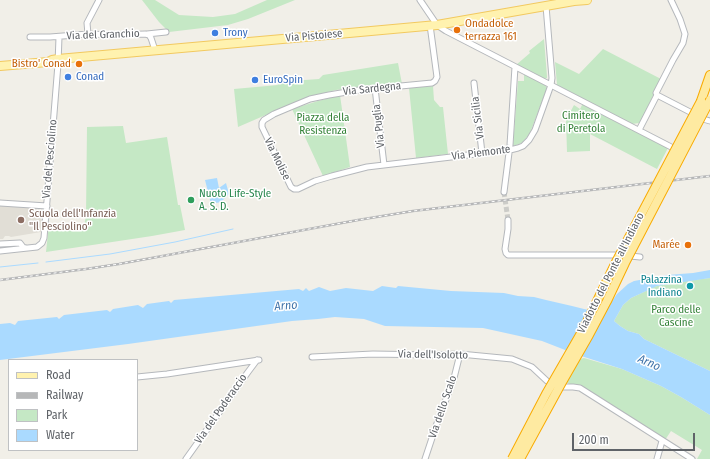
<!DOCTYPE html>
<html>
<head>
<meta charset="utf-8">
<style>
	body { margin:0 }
	#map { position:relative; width:710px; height:459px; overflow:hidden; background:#f1efe8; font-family:"Fira Sans Condensed",sans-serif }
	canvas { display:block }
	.legend { position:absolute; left:8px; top:359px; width:130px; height:92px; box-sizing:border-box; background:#fff; border:1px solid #bfc1c3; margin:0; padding:5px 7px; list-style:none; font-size:12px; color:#5f6368 }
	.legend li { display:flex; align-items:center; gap:8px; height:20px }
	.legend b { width:20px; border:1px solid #bfc1c3 }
	.scale { position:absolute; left:572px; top:433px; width:123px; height:18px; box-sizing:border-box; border:2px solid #5f6368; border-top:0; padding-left:5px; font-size:12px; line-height:14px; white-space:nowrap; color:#5f6368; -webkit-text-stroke:3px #fff; paint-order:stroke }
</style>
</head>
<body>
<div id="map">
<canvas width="710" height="459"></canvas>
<ul class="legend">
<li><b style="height:5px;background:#fff2af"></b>Road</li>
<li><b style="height:5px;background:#b6b7b8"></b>Railway</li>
<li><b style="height:11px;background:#c5e8c5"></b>Park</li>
<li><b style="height:11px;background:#aadaff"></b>Water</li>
</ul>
<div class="scale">200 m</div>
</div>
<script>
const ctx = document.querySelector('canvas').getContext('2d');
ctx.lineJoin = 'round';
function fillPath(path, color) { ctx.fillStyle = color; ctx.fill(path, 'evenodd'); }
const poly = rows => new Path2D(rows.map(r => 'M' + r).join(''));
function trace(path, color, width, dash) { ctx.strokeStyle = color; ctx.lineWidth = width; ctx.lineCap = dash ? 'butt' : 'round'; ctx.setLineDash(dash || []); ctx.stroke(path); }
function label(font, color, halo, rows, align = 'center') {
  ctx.font = font + ' "Fira Sans Condensed",sans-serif'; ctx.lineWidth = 3; ctx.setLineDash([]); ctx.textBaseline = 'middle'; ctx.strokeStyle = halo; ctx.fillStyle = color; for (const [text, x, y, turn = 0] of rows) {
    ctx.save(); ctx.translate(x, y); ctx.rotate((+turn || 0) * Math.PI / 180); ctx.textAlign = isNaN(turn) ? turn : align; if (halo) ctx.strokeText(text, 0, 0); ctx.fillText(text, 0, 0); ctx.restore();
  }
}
const education = poly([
	[0,204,43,207,41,232,11,237,9,236,5,236,3,239,0,239]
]);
const green = poly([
	[142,0,155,0,179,15,213,17,235,14,267,0,295,0,248,19,228,25,169,32,159,22],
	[544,39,547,76,547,78,544,79,516,65,530,53,529,51],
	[603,49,661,79,642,119,639,123,632,124,557,85,555,62,579,74],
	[398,63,402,84,367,86,336,90,305,98,238,127,234,89,278,85,281,80,294,78,305,80,319,79,323,75],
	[524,74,545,85,547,88,530,133,523,142,519,144,513,146,518,81,524,81],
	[433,86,434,100,440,107,443,107,448,154,416,158,409,88],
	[340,95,350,167,323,176,292,109,318,101],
	[583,103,668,148,657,169,590,134,590,151,567,152,566,120,574,105,580,109],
	[123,126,126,143,167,137,178,205,180,205,185,230,152,236,46,252,49,224,84,226,86,216,87,127],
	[710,278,710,371,644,339,639,334,628,331,620,326,614,321,623,305,631,298,648,290,653,287,675,282],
	[584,358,622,369,661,386,681,397,710,415,710,459,697,459,702,450,671,431,665,440,580,388,565,382,580,359]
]);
const water = poly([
	[217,178,219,188,226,183,229,194,221,202,211,204,205,180],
	[710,270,710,278,657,286,631,298,623,305,614,321,620,326,628,331,639,334,644,339,710,371,710,415,681,397,661,386,622,369,578,355,542,341,483,328,385,326,364,319,335,317,318,319,292,321,128,344,0,360,0,324,10,323,15,325,18,321,57,317,59,319,64,315,107,310,110,312,113,309,138,305,143,308,147,304,169,301,171,303,174,300,299,289,303,291,306,288,309,291,319,287,330,291,346,288,373,291,382,286,396,288,398,286,451,291,504,293,518,296,534,297,546,300,572,306,584,309,600,312,606,310,617,294,628,284,634,281,667,275,693,273]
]);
const stream = poly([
	[46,262,110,254,175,242,233,229],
	[0,267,38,263]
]);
const minorTunnel = poly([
	[504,192,508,220]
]);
const minor = poly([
	[420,0,437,25,446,31,677,150],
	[430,25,437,77,435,81,432,83,359,90,329,95,310,99,293,106,274,114,264,120,262,123,262,127,291,187,294,189,298,189,315,181,332,176,367,167,510,150,518,148,523,146,529,140,535,130,551,85,552,78,546,6],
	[88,34,87,23,99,0],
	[147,34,166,32],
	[30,37,50,37,88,34,116,35,145,34,149,35,151,38,155,50],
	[474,83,482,153],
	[375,88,384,165],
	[657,95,692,113],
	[703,119,710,121],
	[639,130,657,95,656,93,673,60,683,43,685,34,680,19,671,0],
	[504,192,510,145,515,67],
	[0,203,47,206],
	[508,220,508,229,505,249,506,253,508,255,621,255,640,257],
	[0,244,20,243,23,247,26,248],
	[0,251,37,247,42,243,44,238,58,64,59,37],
	[312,357,373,354,432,355,460,354,512,359,532,367,547,381],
	[137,377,167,374,259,360],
	[561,387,573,387,580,388,692,459],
	[186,459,248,372,257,360],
	[425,459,436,426,454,378,460,354],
	[657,459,662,441]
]);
const primary = poly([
	[0,66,48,62,52,60,58,59,316,36,437,25,574,1,587,0]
]);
const trunk = poly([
	[701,101,710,75]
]);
const rail = poly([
	[0,280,86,269,119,264,358,220,413,211,710,176]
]);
const trunkBridge = poly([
	[512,459,546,394,584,328,617,260,701,101],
	[520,459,562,382,589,335,607,301,625,263,710,100]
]);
const markers = [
	[457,30,4,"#e8710a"],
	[215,33,4,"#3f7fe0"],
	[79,64,4,"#e8710a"],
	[68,77,4,"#3f7fe0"],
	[255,80,4,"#3f7fe0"],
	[191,200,4,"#2e9e5b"],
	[21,220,4,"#8d6e63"],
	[688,245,4,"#e8710a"],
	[690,286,4,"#0f9aa8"]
];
const foodNames = [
	["Ondadolce",465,24,"left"],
	["terrazza 161",465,37,"left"],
	["Bistro' Conad",71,64],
	["Marée",680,245]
];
const shopNames = [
	["Trony",223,33],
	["Conad",76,77],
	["EuroSpin",263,80]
];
const streetNames = [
	["Via del Granchio",103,35,-2],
	["Via Pistoiese",314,36,-5],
	["Via Sardegna",372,89,-6],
	["Via Sicilia",478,118,-97],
	["Via Puglia",379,126,-96],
	["Via Piemonte",481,153,-7],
	["Via del Pesciolino",50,159,-85],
	["Via Molise",277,159,64],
	["Viadotto del Ponte all'Indiano",611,273,-63],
	["Via dell'Isolotto",433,355,1],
	["Via dello Scalo",443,407,-71],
	["Via del Poderaccio",221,409,-55]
];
const parkNames = [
	["Cimitero",581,116],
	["di Peretola",581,129],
	["Piazza della",323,118],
	["Resistenza",323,131],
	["Parco delle",676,310],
	["Cascine",676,323]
];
const leisureNames = [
	["Nuoto Life-Style",199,194],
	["A. S. D.",199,207]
];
const educationNames = [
	["Scuola dell'Infanzia",29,214],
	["\"Il Pesciolino\"",29,227]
];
const cultureNames = [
	["Palazzina",682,280],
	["Indiano",682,293]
];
const waterNames = [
	["Arno",286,306,-5],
	["Arno",649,363,24]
];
fillPath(education, '#e1ded6');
fillPath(green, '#c5e8c5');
fillPath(water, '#aadaff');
trace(stream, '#aadaff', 1);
trace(minorTunnel, '#ccccc8', 5, [5, 2.5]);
trace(minor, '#b5b8bc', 7);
trace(primary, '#f2c960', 10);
trace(trunk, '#f9ab00', 10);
trace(minor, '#fff', 5);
trace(primary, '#fff2af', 8);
trace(trunk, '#feeaa1', 8);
trace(rail, '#b6b7b8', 2.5);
trace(rail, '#fff', 1, [3]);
trace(trunkBridge, '#f9ab00', 10, []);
trace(trunkBridge, '#feeaa1', 8);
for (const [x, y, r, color] of markers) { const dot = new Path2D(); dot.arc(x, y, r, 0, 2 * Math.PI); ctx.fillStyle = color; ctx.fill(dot); trace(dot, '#fff', 1.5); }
label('11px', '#c56008', '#fff', foodNames, 'right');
label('11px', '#366cbe', '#fff', shopNames, 'left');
label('11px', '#5f6368', '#fff', streetNames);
label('11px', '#348238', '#fff', parkNames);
label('11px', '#27864d', '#fff', leisureNames, 'left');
label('11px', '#785e54', '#fff', educationNames, 'left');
label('11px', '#0d838f', '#fff', cultureNames, 'right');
label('italic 12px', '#4174aa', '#fff', waterNames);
</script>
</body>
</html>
